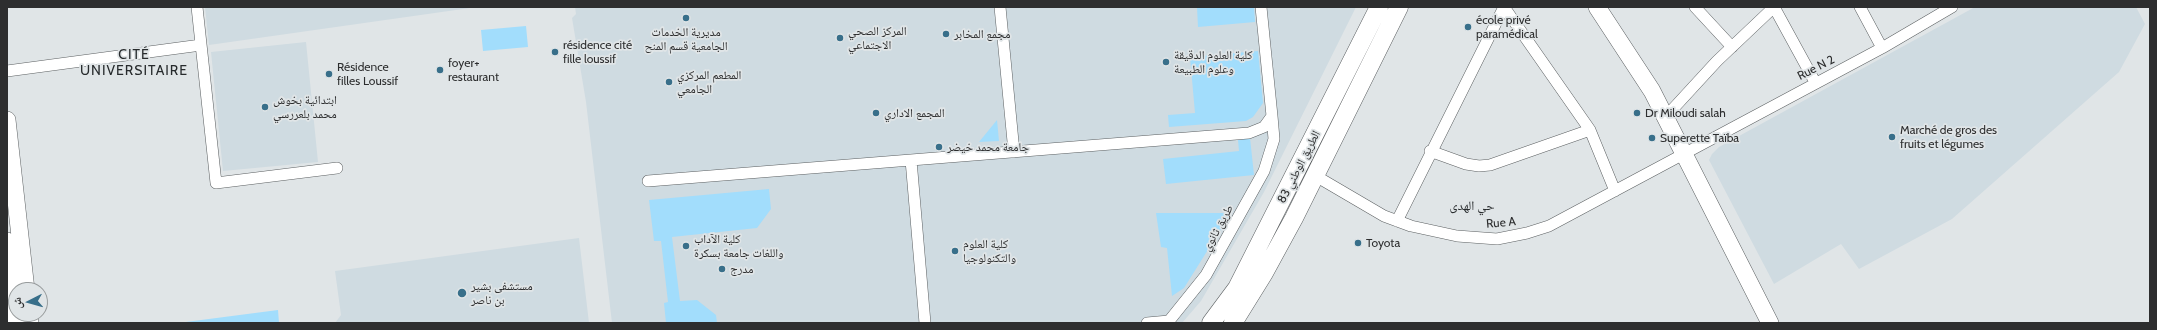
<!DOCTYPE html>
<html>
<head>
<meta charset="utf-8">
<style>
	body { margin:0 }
	#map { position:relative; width:2157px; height:330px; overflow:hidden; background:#e0e5e7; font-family:Cabin,"Noto Naskh Arabic",sans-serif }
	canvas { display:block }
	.frame { position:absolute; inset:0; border:8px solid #2d2e2f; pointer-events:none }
	.north { position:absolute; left:8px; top:282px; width:40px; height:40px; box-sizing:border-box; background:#e0e5e7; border:1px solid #989c9d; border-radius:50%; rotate:264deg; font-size:11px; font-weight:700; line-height:16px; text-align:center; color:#2d2e2f }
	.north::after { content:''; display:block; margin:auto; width:14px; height:18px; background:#386f8a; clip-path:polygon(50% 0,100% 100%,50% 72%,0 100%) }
</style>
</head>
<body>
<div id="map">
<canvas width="2157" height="330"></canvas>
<div class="frame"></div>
<div class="north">ش</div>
</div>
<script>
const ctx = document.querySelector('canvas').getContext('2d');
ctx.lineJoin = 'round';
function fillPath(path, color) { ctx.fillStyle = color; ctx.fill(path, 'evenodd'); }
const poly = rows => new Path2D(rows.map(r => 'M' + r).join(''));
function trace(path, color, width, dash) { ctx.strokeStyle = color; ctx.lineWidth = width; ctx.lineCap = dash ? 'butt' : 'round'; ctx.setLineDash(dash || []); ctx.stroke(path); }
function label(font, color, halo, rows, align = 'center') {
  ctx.font = font + ' Cabin,"Noto Naskh Arabic",sans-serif'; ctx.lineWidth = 3.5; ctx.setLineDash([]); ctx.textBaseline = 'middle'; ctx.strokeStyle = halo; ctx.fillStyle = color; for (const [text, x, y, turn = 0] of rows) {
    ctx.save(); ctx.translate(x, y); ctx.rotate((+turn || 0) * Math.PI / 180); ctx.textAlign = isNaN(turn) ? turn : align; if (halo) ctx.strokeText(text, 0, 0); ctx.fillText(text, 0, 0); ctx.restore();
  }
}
const built = poly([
	[205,7,477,7,209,45],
	[575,7,1356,7,1264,192,1201,301,1182,323,612,323,586,102,572,18,576,14],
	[1975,7,2136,7,2145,24,2119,72,1952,219,1859,269,1841,244,1774,284,1709,160,1712,154,1719,147],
	[306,42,318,162,223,171,211,52],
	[579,238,589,323,335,323,341,315,335,271]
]);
const green = poly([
	[1197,7,1254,7,1255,22,1198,27],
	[526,26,528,47,483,51,481,30],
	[1258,51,1263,103,1253,117,1246,121,1169,127,1168,115,1195,113,1190,57],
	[997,120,999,141,979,142],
	[1250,138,1254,175,1166,184,1163,159,1239,151,1238,140],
	[769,189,771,209,757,228,672,237,680,301,697,300,716,315,717,323,666,323,664,303,668,302,661,241,654,241,649,200],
	[1156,213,1231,213,1184,288,1172,296,1167,248,1161,247],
	[278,310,279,323,178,323]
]);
const minor = poly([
	[197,7,216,183,337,168],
	[1000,7,1014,152],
	[1504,7,1590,130,1615,191],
	[1695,7,1732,47],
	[1774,7,1815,82],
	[1860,7,1882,48],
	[7,71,201,45],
	[1671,111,1717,61,1774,7],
	[1430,151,1466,164,1479,166,1490,165,1590,130],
	[911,160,925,323],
	[1314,175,1384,216,1411,226,1457,236,1497,239,1527,233,1549,226,1882,48,1952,7],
	[648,181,1249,133,1264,127,1272,116,1261,7],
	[1397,221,1504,7],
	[1147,323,1169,321,1206,275,1264,171,1274,139,1272,116]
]);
const primary = poly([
	[1597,7,1652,91,1770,323],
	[7,120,26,290],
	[7,241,16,323],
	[29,314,30,323]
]);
const trunk = poly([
	[1211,323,1237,288,1379,7],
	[1233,323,1264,273,1294,218,1399,7]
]);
const markers = [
	[686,18,4,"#386f8a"],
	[1468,27,4,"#386f8a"],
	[946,34,4,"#386f8a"],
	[840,38,4,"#386f8a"],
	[555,52,4,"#386f8a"],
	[1166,62,4,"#386f8a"],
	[440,70,4,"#386f8a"],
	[329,74,4,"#386f8a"],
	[669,82,4,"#386f8a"],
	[265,107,4,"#386f8a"],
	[876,113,4,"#386f8a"],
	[1637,113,4,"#386f8a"],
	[1892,137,4,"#386f8a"],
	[1652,138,4,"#386f8a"],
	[939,147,4,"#386f8a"],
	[1358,243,4,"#386f8a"],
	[686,246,4,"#386f8a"],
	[955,251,4,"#386f8a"],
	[722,269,4,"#386f8a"],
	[462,293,5,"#386f8a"]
];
const poiNames = [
	["école privé",1476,20],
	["paramédical",1476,34],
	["المركز الصحي",848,31],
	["الاجتماعي",848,45],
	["مديرية الخدمات",686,32,"center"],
	["الجامعية قسم المنح",686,46,"center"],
	["مجمع المخابر",954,34],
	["résidence cité",563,45],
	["fille loussif",563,59],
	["كلية العلوم الدقيقة",1174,55],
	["وعلوم الطبيعة",1174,69],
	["foyer+",448,63],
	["restaurant",448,77],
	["Résidence",337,67],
	["filles Loussif",337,81],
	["المطعم المركزي",677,75],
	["الجامعي",677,89],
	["ابتدائية بخوش",273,100],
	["محمد بلعررسي",273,114],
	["المجمع الاداري",884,113],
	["Dr Miloudi salah",1645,113],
	["Marché de gros des",1900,130],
	["fruits et légumes",1900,144],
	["Superette Taïba",1660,138],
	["جامعة محمد خيضر",947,147],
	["كلية الآداب",694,239],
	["واللغات جامعة بسكرة",694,253],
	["Toyota",1366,243],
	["كلية العلوم",963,244],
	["والتكنولوجيا",963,258],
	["مدرج",730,269],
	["مستشفى بشير",471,286],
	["بن ناصر",471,300]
];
const streetNames = [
	["Rue N 2",1816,68,-27],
	["الطريق الوطني 83",1299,167,-63],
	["Rue A",1501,223,-5],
	["طريق ثانوي",1218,228,-61]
];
const neighbourhoodNames = [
	["حي الهدى",1472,206]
];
const quarterNames = [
	["CITÉ",134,55],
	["UNIVERSITAIRE",134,71]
];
fillPath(built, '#cfdbe1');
fillPath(green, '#a2ddfc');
trace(minor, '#5c6062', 12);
trace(primary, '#5c6062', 18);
trace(trunk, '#5c6062', 19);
trace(minor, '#fff', 11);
trace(primary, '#fff', 17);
trace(trunk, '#fff', 18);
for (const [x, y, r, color] of markers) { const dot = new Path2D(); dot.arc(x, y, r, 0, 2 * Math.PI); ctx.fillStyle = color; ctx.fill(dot); trace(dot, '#e0e5e7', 1.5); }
label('12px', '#2d2e2f', '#e0e5e7', poiNames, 'left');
label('12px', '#2d2e2f', '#e0e5e7', streetNames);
label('13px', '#272b2d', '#e0e5e7', neighbourhoodNames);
ctx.letterSpacing = '1px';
label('14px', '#272b2d', '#e0e5e7', quarterNames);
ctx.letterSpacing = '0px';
</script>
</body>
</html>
